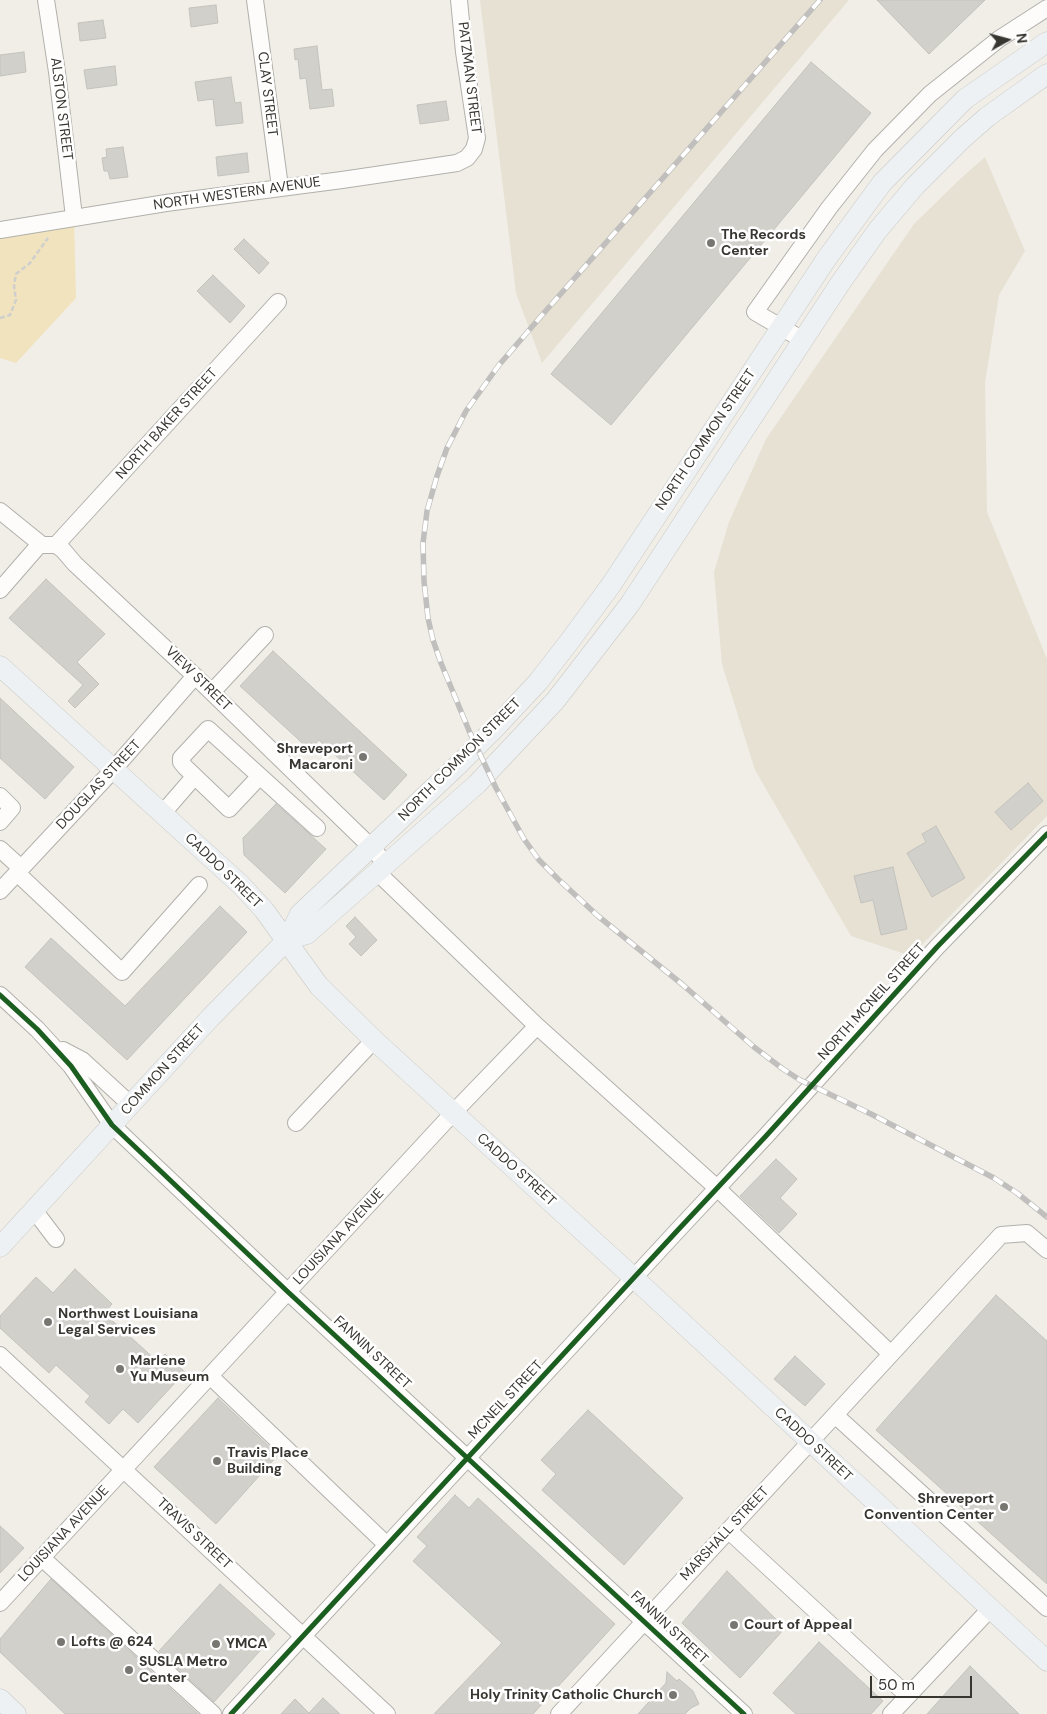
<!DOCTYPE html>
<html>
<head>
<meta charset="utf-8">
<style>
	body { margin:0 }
	#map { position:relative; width:1047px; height:1714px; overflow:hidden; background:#f0eee7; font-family:"DM Sans",sans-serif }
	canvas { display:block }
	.north { position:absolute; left:982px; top:15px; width:50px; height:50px; -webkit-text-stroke:4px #fff; paint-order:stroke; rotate:83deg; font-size:14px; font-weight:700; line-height:20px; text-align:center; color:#383631 }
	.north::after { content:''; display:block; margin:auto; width:18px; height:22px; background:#383631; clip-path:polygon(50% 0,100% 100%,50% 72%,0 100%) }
	.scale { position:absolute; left:870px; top:1676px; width:102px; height:22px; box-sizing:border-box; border:2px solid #383631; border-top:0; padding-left:6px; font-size:15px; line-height:18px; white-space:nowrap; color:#383631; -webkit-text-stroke:4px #fff; paint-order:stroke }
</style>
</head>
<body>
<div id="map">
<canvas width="1047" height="1714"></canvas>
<div class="north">N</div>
<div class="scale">50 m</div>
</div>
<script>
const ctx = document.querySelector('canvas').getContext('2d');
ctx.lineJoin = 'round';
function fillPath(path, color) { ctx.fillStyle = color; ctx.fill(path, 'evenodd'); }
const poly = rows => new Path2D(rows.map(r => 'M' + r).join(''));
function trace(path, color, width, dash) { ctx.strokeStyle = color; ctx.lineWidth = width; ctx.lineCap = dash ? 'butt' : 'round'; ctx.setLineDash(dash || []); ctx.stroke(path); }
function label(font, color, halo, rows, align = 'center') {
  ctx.font = font + ' "DM Sans",sans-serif'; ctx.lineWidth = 5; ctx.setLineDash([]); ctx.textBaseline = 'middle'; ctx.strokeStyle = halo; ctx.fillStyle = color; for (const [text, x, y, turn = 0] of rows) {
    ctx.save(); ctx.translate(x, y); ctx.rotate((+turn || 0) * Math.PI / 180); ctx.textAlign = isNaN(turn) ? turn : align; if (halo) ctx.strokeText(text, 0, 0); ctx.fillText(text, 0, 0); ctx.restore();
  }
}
const built = poly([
	[480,0,849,0,542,363,516,293],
	[985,157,1025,251,999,295,985,382,987,512,1047,659,1047,816,911,956,851,936,755,770,722,664,714,572,729,522,766,439,914,224,959,180]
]);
const green = poly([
	[74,217,76,298,16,363,0,358,0,229]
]);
const building = poly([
	[877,0,985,0,929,54,877,0],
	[216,5,218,23,191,27,189,8,216,5],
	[103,20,106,38,80,41,78,23,103,20],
	[317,46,322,90,332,89,334,106,310,109,306,78,300,79,298,59,295,60,294,49,317,46],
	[24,52,26,72,0,76,0,55,24,52],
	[811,62,871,113,611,425,551,374,811,62],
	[115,66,117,85,87,89,84,70,115,66],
	[231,77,235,103,241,102,243,123,216,126,213,99,198,101,195,82,231,77],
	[446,101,449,120,420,124,417,105,446,101],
	[123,147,128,177,110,179,108,171,104,171,102,158,107,157,106,149,123,147],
	[247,153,249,172,218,176,216,157,247,153],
	[244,239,269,263,259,274,234,249,244,239],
	[213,275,245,306,230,323,197,291,213,275],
	[46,579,105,634,77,662,99,684,75,708,68,701,83,685,9,618,46,579],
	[273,651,407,775,384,800,319,740,310,750,240,686,273,651],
	[0,698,74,767,45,799,0,758,0,698],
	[1028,783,1043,801,1011,830,995,812,1028,783],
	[276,804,326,849,285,893,244,855,243,838,276,804],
	[936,826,965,878,932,897,907,853,926,842,922,834,936,826],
	[893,867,907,929,881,935,873,900,861,903,854,876,893,867],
	[220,906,247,932,127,1060,25,967,51,938,125,1006,220,906],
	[355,917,377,940,361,956,349,944,356,937,346,926,355,917],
	[776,1159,797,1179,780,1198,797,1214,779,1233,740,1196,776,1159],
	[75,1269,112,1304,104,1313,158,1362,165,1354,185,1372,138,1423,123,1409,109,1424,85,1402,90,1396,56,1365,49,1373,0,1328,0,1316,36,1277,53,1293,75,1269],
	[996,1295,1047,1341,1047,1584,876,1430,996,1295],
	[795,1356,825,1384,805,1406,774,1379,795,1356],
	[218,1398,278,1455,216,1524,154,1467,218,1398],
	[588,1410,683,1498,624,1565,542,1490,556,1474,541,1460,588,1410],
	[455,1495,469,1508,478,1498,615,1624,533,1714,434,1714,502,1643,413,1561,427,1546,417,1537,455,1495],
	[0,1526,24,1548,0,1573,0,1526],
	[727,1571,785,1628,740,1678,682,1623,727,1571],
	[51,1579,198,1714,65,1714,0,1652,0,1639,51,1579],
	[220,1584,275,1634,214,1702,159,1651,220,1584],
	[819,1642,883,1701,871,1714,796,1714,773,1693,819,1642],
	[970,1666,1019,1714,927,1714,970,1666],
	[667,1672,677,1681,679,1679,693,1691,699,1704,691,1708,685,1714,638,1714,666,1683,667,1672],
	[323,1698,340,1714,281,1714,295,1699,309,1713,323,1698]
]);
const path = poly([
	[0,318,10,315,16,300,14,286,16,274,30,263,48,238]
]);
const minor = poly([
	[46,0,57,72,74,217],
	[255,0,280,187],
	[0,230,166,203,342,180,457,163,467,158,474,149,477,138,464,52,459,0],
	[803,340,755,312,829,208,875,150,930,94,999,39,1047,8],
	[0,511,42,545,56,545,63,550,75,564,195,676,371,847,386,864],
	[56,545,278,302],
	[0,590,40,544],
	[212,692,265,635],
	[260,776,229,809,185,767,181,762,181,758,208,729,317,828],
	[0,796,12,808,0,822],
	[162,814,194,777],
	[0,849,21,868],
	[377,872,537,1026,717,1188,891,1354],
	[17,873,122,972,199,885],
	[0,891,113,770,195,676],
	[0,995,37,1029,71,1066,112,1125,288,1292,744,1714],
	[63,1050,82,1060,131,1105],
	[296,1123,374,1040],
	[34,1210,56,1239],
	[0,1355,387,1714],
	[210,1376,387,1545],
	[835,1415,1047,1608],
	[729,1531,908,1696],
	[42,1558,213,1714],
	[0,1603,453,1113,537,1026],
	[231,1714,677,1231,766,1136,937,947,1047,834],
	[559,1714,1001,1235,1027,1233,1047,1250],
	[891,1714,990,1609]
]);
const major = poly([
	[0,666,241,885,264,910,319,986,374,1040,634,1278,1047,1661],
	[287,940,307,934,477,784,555,701,630,604,839,285,877,231,915,186,962,139,987,117,1047,74],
	[0,1247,210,1018,287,940,300,914,458,765,497,726,538,682,569,642,611,585,827,258,882,183,965,99,1047,42],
	[0,1699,16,1714]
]);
const rail = poly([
	[820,0,543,314,499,365,466,411,447,448,437,476,427,511,423,543,424,581,428,618,433,640,441,663,470,733,496,788,524,839,539,860,558,879,598,916,683,985,754,1047,783,1069,800,1080,871,1114,994,1178,1017,1193,1047,1217]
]);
const cycleway = poly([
	[0,995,37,1029,71,1066,112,1125,288,1292,744,1714],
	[231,1714,677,1231,766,1136,937,947,1047,834]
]);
const markers = [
	[711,243,5,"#787671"],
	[363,757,5,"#787671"],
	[48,1322,5,"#787671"],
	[120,1369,5,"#787671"],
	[217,1461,5,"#787671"],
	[1004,1507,5,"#787671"],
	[734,1625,5,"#787671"],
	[61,1642,5,"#787671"],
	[216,1644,5,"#787671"],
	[129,1670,5,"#787671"],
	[673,1695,5,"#787671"]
];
const streetNames = [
	["PATZMAN STREET",469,78,83],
	["CLAY STREET",267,94,83],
	["ALSTON STREET",61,109,83],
	["NORTH WESTERN AVENUE",237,194,-8],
	["NORTH BAKER STREET",167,424,-48],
	["NORTH COMMON STREET",706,440,-56],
	["VIEW STREET",198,679,44],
	["NORTH COMMON STREET",460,760,-45],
	["DOUGLAS STREET",99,785,-47],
	["CADDO STREET",223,871,44],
	["NORTH MCNEIL STREET",872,1002,-48],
	["COMMON STREET",163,1070,-48],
	["CADDO STREET",516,1170,42],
	["LOUISIANA AVENUE",339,1237,-47],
	["FANNIN STREET",372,1353,43],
	["MCNEIL STREET",506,1400,-47],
	["CADDO STREET",813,1445,43],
	["LOUISIANA AVENUE",64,1534,-47],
	["TRAVIS STREET",194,1534,43],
	["MARSHALL STREET",725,1534,-47],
	["FANNIN STREET",669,1628,43]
];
const poiNames = [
	["The Records",721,235],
	["Center",721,251],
	["Shreveport",353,749,"right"],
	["Macaroni",353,765,"right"],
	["Northwest Louisiana",58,1314],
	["Legal Services",58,1330],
	["Marlene",130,1361],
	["Yu Museum",130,1377],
	["Travis Place",227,1453],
	["Building",227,1469],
	["Shreveport",994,1499,"right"],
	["Convention Center",994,1515,"right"],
	["Court of Appeal",744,1625],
	["Lofts @ 624",71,1642],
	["YMCA",226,1644],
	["SUSLA Metro",139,1662],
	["Center",139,1678],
	["Holy Trinity Catholic Church",663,1695,"right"]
];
fillPath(built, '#e6e1d3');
fillPath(green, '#f1e3bd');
fillPath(building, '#d1d0ca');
trace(building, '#c4c2bd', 1);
trace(minor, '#b2b0ab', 18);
trace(major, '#cac9c5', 21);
trace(path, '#cfcfcd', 2.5, [5, 2.5]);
trace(minor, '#fdfcfb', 16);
trace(major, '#edf1f3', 20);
trace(rail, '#c0bfbd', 5.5);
trace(rail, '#fff', 4, [11]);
trace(cycleway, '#1b5e20', 5);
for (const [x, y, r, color] of markers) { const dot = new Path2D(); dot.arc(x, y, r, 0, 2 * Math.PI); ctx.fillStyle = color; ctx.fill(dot); trace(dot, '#fff', 2); }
label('14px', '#383631', '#fff', streetNames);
label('bold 14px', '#383631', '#fff', poiNames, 'left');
</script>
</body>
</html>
